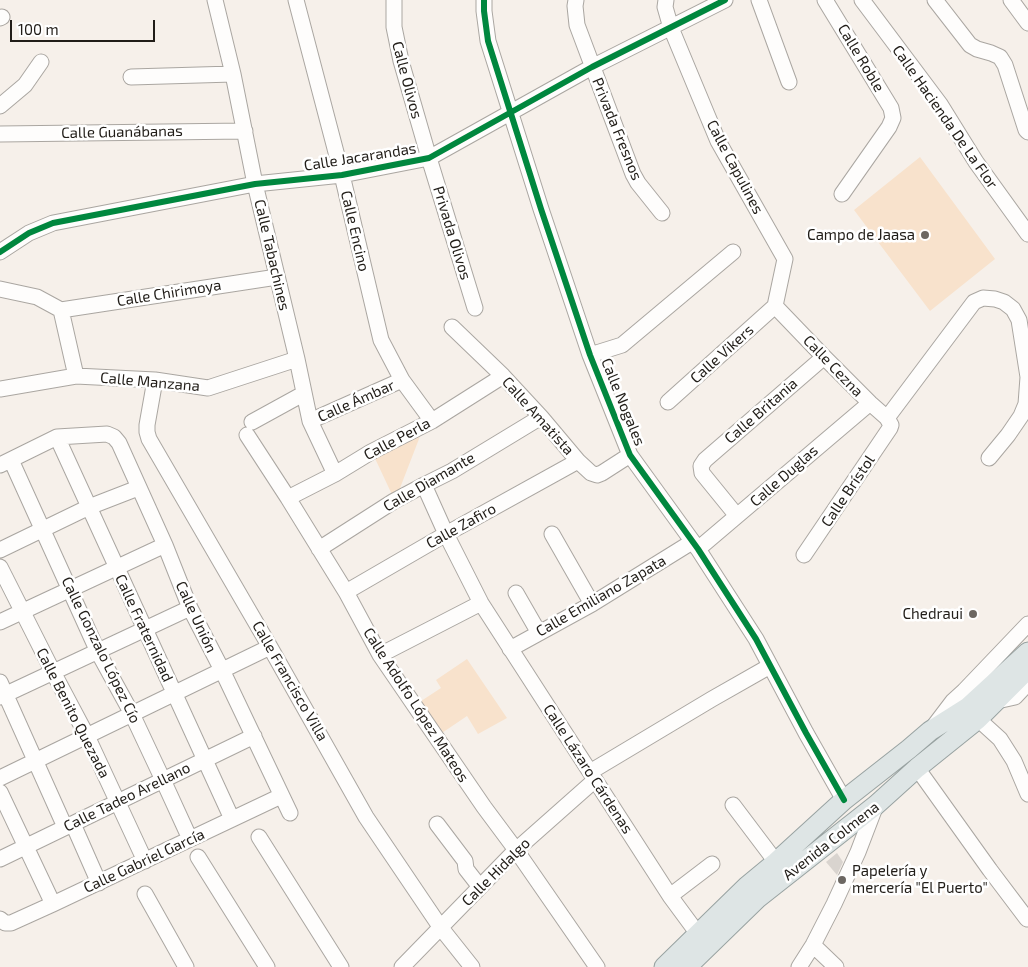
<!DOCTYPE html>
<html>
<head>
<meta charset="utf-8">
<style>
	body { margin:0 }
	#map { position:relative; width:1028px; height:967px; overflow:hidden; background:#f6f0ea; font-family:"Exo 2",sans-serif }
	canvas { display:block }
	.scale { position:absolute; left:10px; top:20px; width:145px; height:22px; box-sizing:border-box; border:2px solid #211d18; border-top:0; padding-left:6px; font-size:15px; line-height:18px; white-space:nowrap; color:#211d18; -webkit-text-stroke:4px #fff; paint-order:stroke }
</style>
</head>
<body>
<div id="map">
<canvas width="1028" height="967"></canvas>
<div class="scale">100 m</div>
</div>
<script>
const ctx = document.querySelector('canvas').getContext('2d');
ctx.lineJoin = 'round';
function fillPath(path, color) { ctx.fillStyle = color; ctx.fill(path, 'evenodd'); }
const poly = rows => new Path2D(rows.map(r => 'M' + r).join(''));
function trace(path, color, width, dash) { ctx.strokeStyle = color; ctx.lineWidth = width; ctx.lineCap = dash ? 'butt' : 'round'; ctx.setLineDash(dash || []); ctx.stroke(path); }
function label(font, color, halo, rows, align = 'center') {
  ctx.font = font + ' "Exo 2",sans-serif'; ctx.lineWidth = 5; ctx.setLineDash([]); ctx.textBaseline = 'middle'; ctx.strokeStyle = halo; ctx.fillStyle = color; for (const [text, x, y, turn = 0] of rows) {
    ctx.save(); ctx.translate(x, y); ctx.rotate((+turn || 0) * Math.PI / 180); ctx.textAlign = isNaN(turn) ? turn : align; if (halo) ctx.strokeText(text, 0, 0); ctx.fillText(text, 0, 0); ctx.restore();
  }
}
const green = poly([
	[920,157,995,259,930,311,854,210],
	[424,426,395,501,372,452],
	[467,659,507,718,478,734,467,716,436,737,415,705,441,688,436,680]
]);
const building = poly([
	[837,853,843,862,837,875,826,862]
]);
const minor = poly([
	[215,0,233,74,255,184,297,359,310,421,335,474],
	[296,0,342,175,381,340,402,380,432,421],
	[394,0,394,27,401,61,429,158,475,308],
	[484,0,484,11,488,41,541,209,590,355,630,455,698,549,756,639,806,733,844,800],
	[576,0,575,6,577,25,633,174,638,183,662,213],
	[666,0,665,7,671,28,718,141,785,259,775,306],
	[759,0,789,82],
	[825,0,891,108,893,118,889,127,842,194],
	[862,0,940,104,976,162,1028,234],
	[935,0,970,45,977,49,991,53,1000,57,1005,65,1026,130,1028,132],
	[1011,0,1028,23],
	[0,18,2,17],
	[131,77,233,74],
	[0,106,25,85,41,62],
	[0,134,245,131],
	[0,252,29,233,53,223,255,184,342,175,429,158,592,67,725,0],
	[0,289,37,297,61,310,76,376],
	[775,306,824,357,870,403,887,418,891,425,890,428,804,555],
	[61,310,277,277],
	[452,327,503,376,541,417,578,461,591,473,597,475,602,473,630,455],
	[590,355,622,345,733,252],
	[155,380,147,425,147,432,149,439,270,647,366,817,441,928,472,967],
	[0,389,76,376,155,380,208,388,297,359],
	[668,402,775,306],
	[887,418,974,302,983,298,995,299,1004,302,1013,309,1019,320,1028,377,1026,404,1021,416,1008,435,989,458],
	[310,421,402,380],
	[252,422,303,394],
	[247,435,288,498,346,592,380,655,484,807,516,850,597,967],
	[57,437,232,819],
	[11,460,98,652,132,714,163,780,190,839],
	[0,465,57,437,107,434,114,437,119,443,165,545,190,608,222,670,290,813],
	[424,485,446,534,481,603,670,896,698,934],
	[288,498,335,474,371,452,432,421,503,376],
	[737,516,702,473,701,466,705,460,824,357],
	[552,534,592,604],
	[319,549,394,501,424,485,452,471,541,417],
	[698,549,870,403],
	[0,550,89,507,138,488],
	[0,567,53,672,87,736,145,861],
	[346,592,446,534,578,461],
	[516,593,539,633],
	[0,622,165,545],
	[510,649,592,604,692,542],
	[380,655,481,603],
	[0,682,65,827],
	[0,697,190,608],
	[997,701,1015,697,1028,683],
	[978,719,1000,739,1014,761,1028,794],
	[934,726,953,701,964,691,1028,624],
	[917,768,990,870,1027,919],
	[590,772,712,699,770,666],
	[0,778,270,647],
	[0,792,53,904],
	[733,805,776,862],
	[73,824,99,883],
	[437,824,465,861,466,869,480,887],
	[259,837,341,967],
	[198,857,267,967],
	[0,859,254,736],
	[145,894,186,967],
	[670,896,712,864],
	[0,919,5,923,11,923,53,904,281,796],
	[813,945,836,967],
	[402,967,516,850,595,780],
	[799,967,813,945,834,904,858,852,876,805]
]);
const major = poly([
	[664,967,747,886,776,862,844,800,909,749,930,731,968,707,1028,652],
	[687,967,758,898,876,805,917,768,978,719,1028,669]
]);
const cycleway = poly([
	[484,0,484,11,488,41,541,209,590,355,630,455,698,549,756,639,806,733,844,800],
	[0,252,29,233,53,223,255,184,342,175,429,158,592,67,725,0]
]);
const markers = [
	[925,235,5,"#6c6762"],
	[973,614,5,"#6c6762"],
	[842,880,5,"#6c6762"]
];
const streetNames = [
	["Calle Roble",861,58,59],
	["Calle Olivos",407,80,75],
	["Calle Hacienda De La Flor",945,117,55],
	["Privada Fresnos",617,129,68],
	["Calle Guanábanas",122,132,-1],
	["Calle Jacarandas",360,157,-9],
	["Calle Capulines",735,167,62],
	["Calle Encino",355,231,77],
	["Privada Olivos",452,233,73],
	["Calle Tabachines",272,255,77],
	["Calle Chirimoya",169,293,-9],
	["Calle Vikers",722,354,-42],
	["Calle Cezna",833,366,46],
	["Calle Manzana",150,382,5],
	["Calle Ámbar",356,401,-24],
	["Calle Nogales",623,402,68],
	["Calle Britania",761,411,-41],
	["Calle Amatista",538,416,48],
	["Calle Perla",397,439,-28],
	["Calle Duglas",784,476,-41],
	["Calle Diamante",429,482,-30],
	["Calle Brístol",848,491,-56],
	["Calle Zafiro",461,526,-29],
	["Calle Emiliano Zapata",601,596,-30],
	["Calle Unión",196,617,65],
	["Calle Fraternidad",144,628,65],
	["Calle Gonzalo López Cío",101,650,64],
	["Calle Francisco Villa",290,681,60],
	["Calle Adolfo López Mateos",416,705,57],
	["Calle Benito Quezada",73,713,63],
	["Calle Lázaro Cárdenas",588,769,57],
	["Calle Tadeo Arellano",127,797,-26],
	["Avenida Colmena",831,841,-38],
	["Calle Gabriel García",144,861,-25],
	["Calle Hidalgo",496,872,-45]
];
const poiNames = [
	["Campo de Jaasa",915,235],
	["Chedraui",963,614],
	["Papelería y",852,871,"left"],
	["mercería \"El Puerto\"",852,888,"left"]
];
fillPath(green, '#f8e2cc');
fillPath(building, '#d9d4cf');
trace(minor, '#aaa6a1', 17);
trace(major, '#98a2a1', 21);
trace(minor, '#fefdfc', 15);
trace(major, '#dee5e5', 19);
trace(cycleway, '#00873e', 6);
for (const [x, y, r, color] of markers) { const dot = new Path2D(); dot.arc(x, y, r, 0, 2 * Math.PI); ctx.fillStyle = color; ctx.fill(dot); trace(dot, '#fff', 2); }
label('15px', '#211d18', '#fff', streetNames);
label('15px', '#211d18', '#fff', poiNames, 'right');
</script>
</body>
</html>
